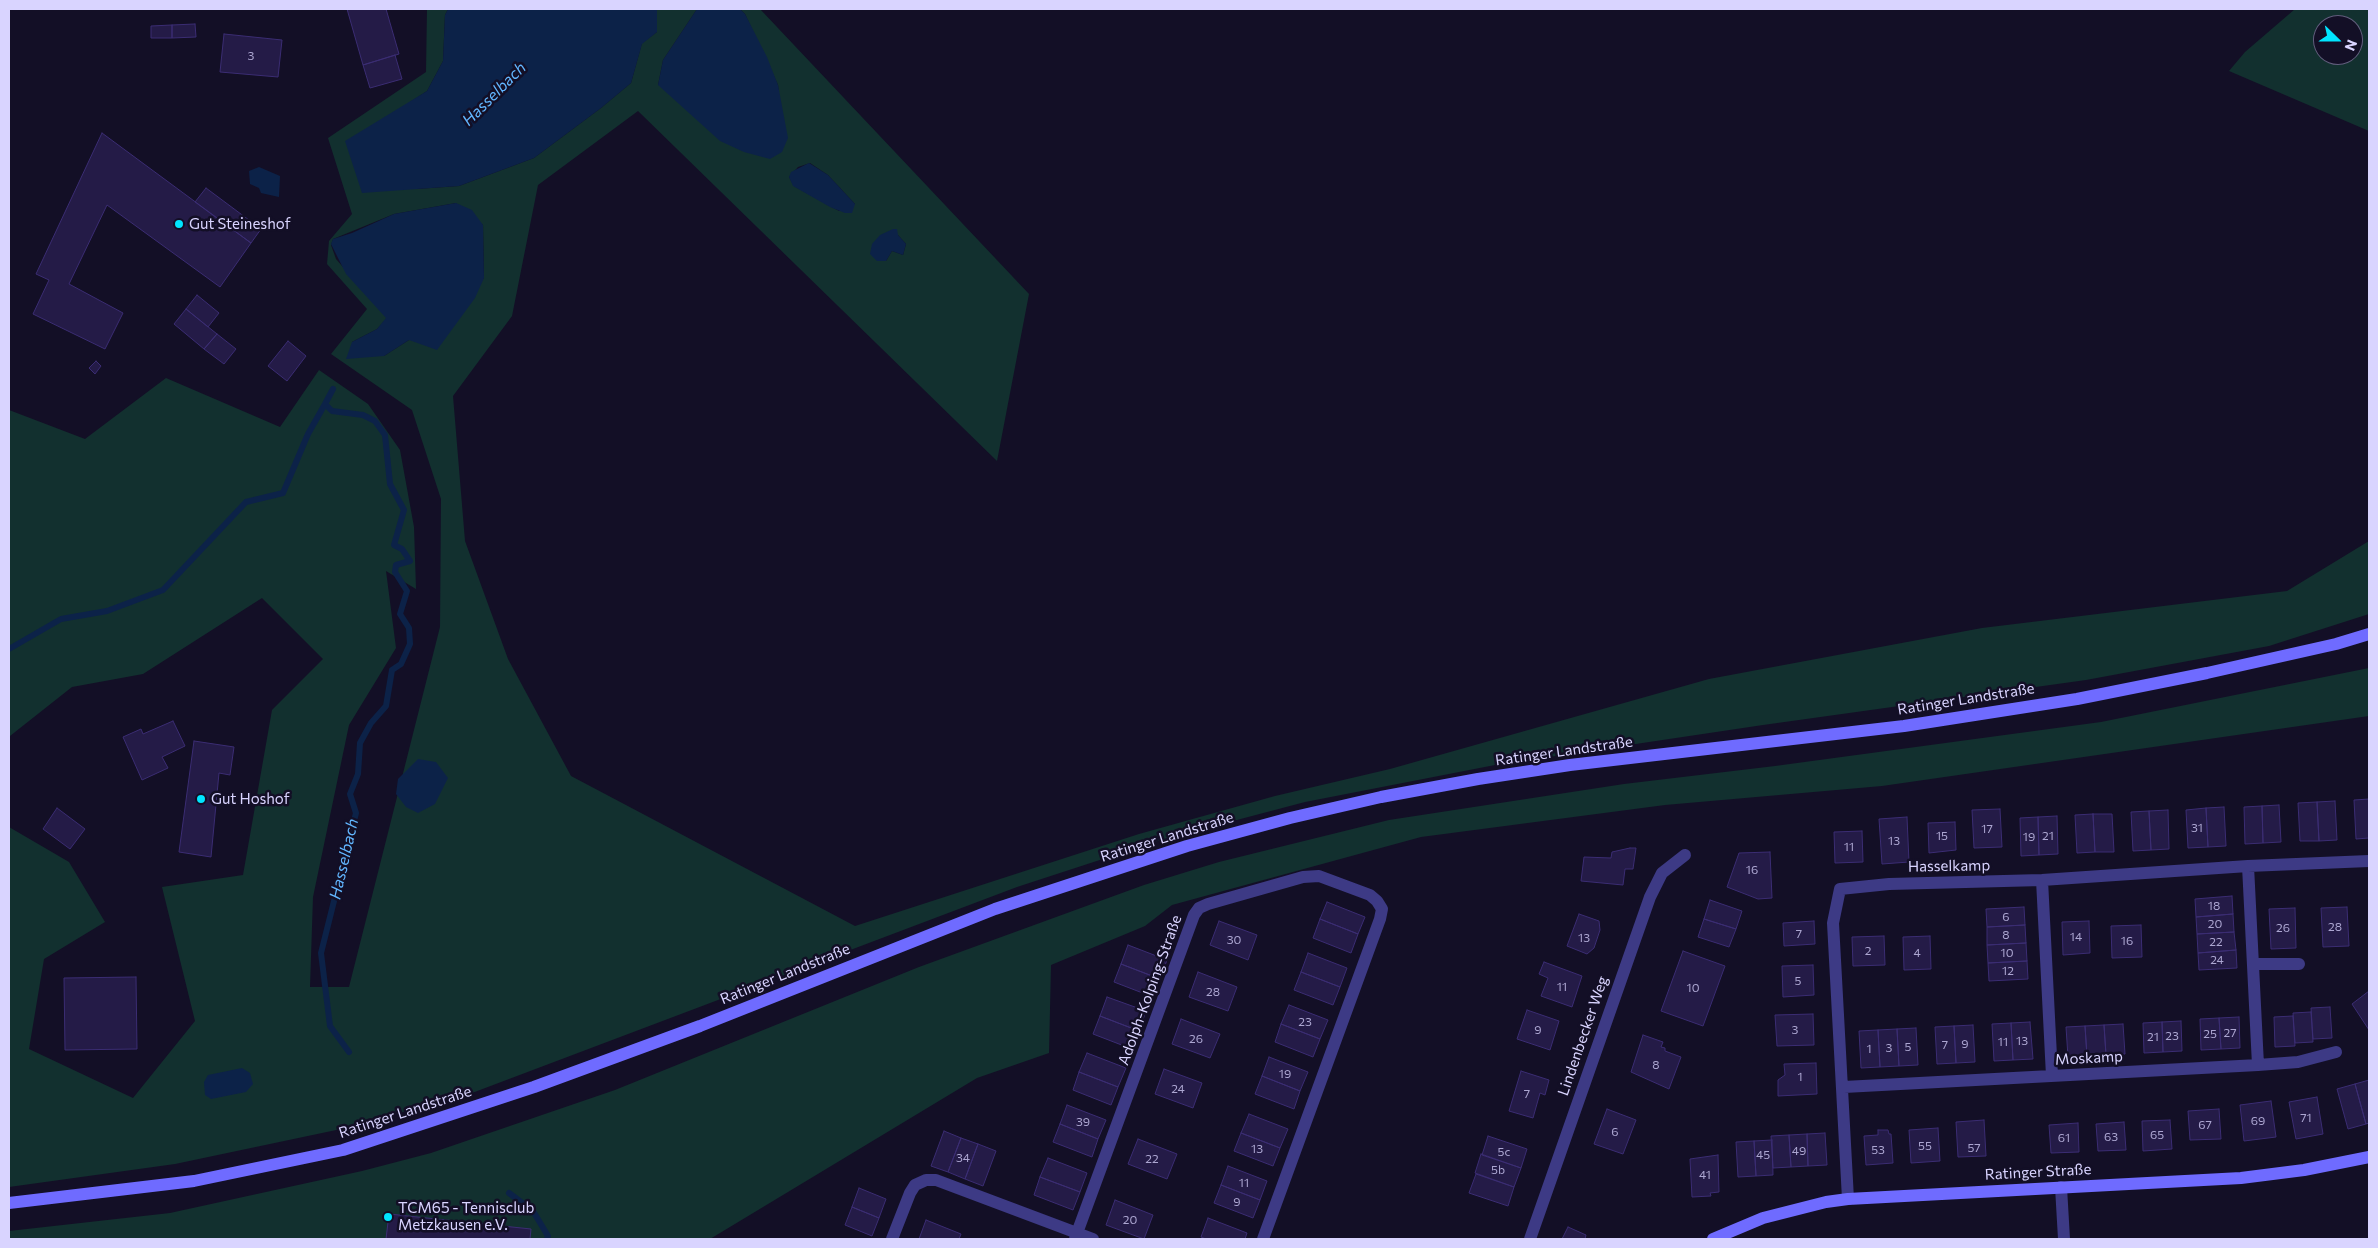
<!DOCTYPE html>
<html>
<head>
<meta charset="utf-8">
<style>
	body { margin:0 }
	#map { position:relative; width:2378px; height:1248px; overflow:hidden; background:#130f26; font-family:Commissioner,sans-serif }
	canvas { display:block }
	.frame { position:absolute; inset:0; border:10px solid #d9d4ff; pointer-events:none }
	.north { position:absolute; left:2313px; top:15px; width:50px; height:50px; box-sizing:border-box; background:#130f26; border:1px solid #625e7d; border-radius:50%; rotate:112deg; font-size:14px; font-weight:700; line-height:20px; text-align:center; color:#d9d4ff }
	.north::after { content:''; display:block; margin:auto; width:18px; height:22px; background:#00e5ff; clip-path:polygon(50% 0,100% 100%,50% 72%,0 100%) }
</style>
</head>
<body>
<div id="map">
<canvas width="2378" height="1248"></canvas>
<div class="frame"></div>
<div class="north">N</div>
</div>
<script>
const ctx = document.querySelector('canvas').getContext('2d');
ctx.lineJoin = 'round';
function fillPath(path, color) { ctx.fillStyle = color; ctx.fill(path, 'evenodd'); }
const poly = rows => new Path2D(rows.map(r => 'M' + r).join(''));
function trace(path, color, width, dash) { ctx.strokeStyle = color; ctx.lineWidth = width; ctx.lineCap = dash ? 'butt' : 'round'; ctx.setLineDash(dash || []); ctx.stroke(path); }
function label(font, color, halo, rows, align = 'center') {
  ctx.font = font + ' Commissioner,sans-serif'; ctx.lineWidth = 5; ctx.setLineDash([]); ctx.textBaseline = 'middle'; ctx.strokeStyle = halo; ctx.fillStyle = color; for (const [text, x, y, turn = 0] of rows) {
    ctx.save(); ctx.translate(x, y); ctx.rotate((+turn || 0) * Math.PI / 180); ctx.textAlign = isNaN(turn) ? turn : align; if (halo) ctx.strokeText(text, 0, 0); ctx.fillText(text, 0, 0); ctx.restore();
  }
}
const green = poly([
	[427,9,448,9,445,15,443,61,427,91,404,106,416,189,459,186,534,158,601,108,631,83,642,43,657,32,657,9,697,9,663,60,658,85,779,95,778,85,745,14,740,9,760,9,1029,294,997,461,638,111,538,185,512,316,453,396,465,541,508,659,571,776,855,926,1139,834,1275,796,1390,769,1709,679,1982,628,2287,591,2369,541,2369,614,2269,646,2086,680,1763,725,1495,765,1305,802,1161,840,1017,887,472,1093,341,1129,175,1164,9,1187,9,827,69,862,105,922,44,959,29,1049,133,1098,195,1021,162,887,243,875,272,710,323,659,262,598,143,674,72,687,10,736,9,751,9,410,85,439,166,378,280,427,319,370,368,404,400,450,414,527,416,589,386,571,396,648,349,725,313,897,310,987,349,987,440,627,441,499,412,410,331,354,367,309,327,264,329,241,352,214,328,138,426,72],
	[810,163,828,175,855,204,839,211,794,186,789,177,798,167],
	[456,203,483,225,484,278,409,340,384,356,352,342,377,329,387,318,336,259,331,245,333,239,394,214],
	[898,235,906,244,903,255,892,251,886,261,877,261],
	[2295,9,2369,9,2369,131,2229,71,2245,52],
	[2323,25,2353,25,2353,55,2323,55],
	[2369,668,2369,716,1882,786,1665,805,1421,837,1172,905,1145,926,1051,965,1049,1053,977,1078,710,1239,9,1239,9,1231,170,1213,362,1171,431,1153,615,1090,919,967,1144,885,1219,862,1389,820,1624,784,1775,766,2101,722]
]);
const water = poly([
	[448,9,657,9,657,32,642,44,631,83,601,108,534,158,459,186,362,193,345,141,427,91,443,61,445,15],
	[697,9,740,9,745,14,767,57,778,85,788,138,782,152,770,159,744,152,720,141,658,85,663,60],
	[809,163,828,175,855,204,852,213,845,213,830,207,793,186,789,177,791,172],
	[259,167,280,176,279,197,261,193,259,188,250,184,249,171],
	[456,203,472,210,483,225,484,278,475,298,437,350,409,340,384,356,346,359,352,342,377,329,386,318,346,274,331,244,333,239,352,233,394,214],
	[893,229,897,229,898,235,906,244,903,255,892,251,886,261,877,261,870,254,872,244,880,235],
	[418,759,436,762,448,778,435,804,418,813,406,807,396,794,398,779],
	[242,1068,250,1073,253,1084,246,1092,211,1099,205,1095,204,1082,208,1075]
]);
const stream = poly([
	[333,389,325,404,332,411,363,415,375,421,385,435,390,484,404,510,394,545,402,549,410,561,396,565,395,572,407,591,400,614,409,628,410,644,401,664,392,670,386,706,371,723,360,743,358,774,350,794,356,813,321,953,330,1026,349,1052],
	[9,649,61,619,107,611,163,590,246,502,283,493,308,434,325,404],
	[509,1193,533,1211,548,1236,547,1239]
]);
const building = poly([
	[347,9,386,9,399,54,363,65,347,9],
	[195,24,196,37,172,38,172,25,195,24],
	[172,25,172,38,151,38,151,26,172,25],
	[224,34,282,40,278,77,220,72,224,34],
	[395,55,402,79,370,88,363,65,395,55],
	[102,133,251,243,220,287,107,205,69,284,123,313,105,349,33,314,49,280,36,274,102,133],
	[206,188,261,229,251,243,195,202,206,188],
	[197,295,219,313,208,327,186,309,197,295],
	[186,309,217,334,204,349,174,324,186,309],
	[217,334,236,349,224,364,204,349,217,334],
	[288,341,306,356,287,381,268,366,288,341],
	[96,361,101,366,95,374,89,368,96,361],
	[173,721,185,746,162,757,168,768,142,780,123,737,141,729,143,734,173,721],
	[194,741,234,747,230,775,219,773,211,857,179,852,194,741],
	[2369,799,2369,838,2356,839,2354,800,2369,799],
	[2335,801,2337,840,2319,841,2317,802,2335,801],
	[2317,802,2319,841,2300,841,2298,803,2317,802],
	[2279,805,2281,842,2263,843,2262,806,2279,805],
	[2262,806,2263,843,2245,844,2244,807,2262,806],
	[2224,807,2226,846,2208,847,2206,808,2224,807],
	[57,808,85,829,70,849,43,829,57,808],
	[2206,808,2208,847,2188,848,2186,810,2206,808],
	[2000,809,2002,847,1974,848,1972,810,2000,809],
	[2168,810,2169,849,2151,850,2149,811,2168,810],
	[2149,811,2151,850,2133,851,2131,812,2149,811],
	[2093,814,2095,852,2077,853,2075,815,2093,814],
	[2093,814,2112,814,2114,852,2095,852,2093,814],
	[2057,816,2058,854,2039,855,2038,817,2057,816],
	[1907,817,1909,862,1882,864,1879,819,1907,817],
	[2038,817,2039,855,2021,856,2020,818,2038,817],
	[1955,822,1956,850,1929,853,1928,823,1955,822],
	[1862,831,1863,862,1835,863,1834,832,1862,831],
	[1630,848,1636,848,1633,869,1625,869,1623,885,1581,881,1584,857,1611,858,1612,852,1630,848],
	[1770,852,1772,898,1758,899,1727,887,1739,853,1770,852],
	[2232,896,2233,914,2196,917,2195,899,2232,896],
	[1710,900,1742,911,1736,929,1704,919,1710,900],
	[1327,902,1365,917,1358,934,1320,919,1327,902],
	[2024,907,2025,925,1987,927,1986,909,2024,907],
	[2347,907,2349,946,2323,947,2321,908,2347,907],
	[2295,908,2296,948,2271,949,2269,909,2295,908],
	[1579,914,1599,921,1600,930,1594,948,1587,954,1567,946,1579,914],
	[2233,914,2234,932,2197,934,2196,917,2233,914],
	[1320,919,1358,934,1351,953,1313,938,1320,919],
	[1704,919,1736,929,1729,947,1698,937,1704,919],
	[1219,921,1257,935,1248,960,1210,945,1219,921],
	[1814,921,1815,944,1784,946,1783,923,1814,921],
	[2089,921,2090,953,2063,955,2062,922,2089,921],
	[2025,925,2026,943,1987,945,1987,927,2025,925],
	[2141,925,2142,957,2112,958,2111,926,2141,925],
	[2234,932,2236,950,2198,953,2197,934,2234,932],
	[1884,936,1885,965,1853,966,1852,937,1884,936],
	[1930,936,1931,969,1904,970,1903,937,1930,936],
	[2026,943,2027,961,1988,963,1987,945,2026,943],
	[1128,945,1167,960,1160,979,1121,964,1128,945],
	[2236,950,2237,968,2199,970,2198,953,2236,950],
	[1683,951,1725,966,1703,1026,1661,1011,1683,951],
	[1308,953,1347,968,1340,987,1301,972,1308,953],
	[2027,961,2028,979,1989,981,1988,963,2027,961],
	[1544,962,1582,976,1572,1007,1541,996,1548,978,1539,974,1544,962],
	[1121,964,1160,979,1153,997,1114,982,1121,964],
	[1813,965,1814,995,1783,997,1782,966,1813,965],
	[1198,972,1237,987,1228,1011,1189,997,1198,972],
	[1301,972,1340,987,1333,1005,1294,990,1301,972],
	[136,977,137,1049,65,1050,64,978,136,977],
	[2369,991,2369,1030,2352,1004,2369,991],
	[1107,997,1146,1011,1139,1031,1100,1016,1107,997],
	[1289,1005,1328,1020,1320,1039,1281,1024,1289,1005],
	[2330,1007,2332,1038,2313,1039,2311,1008,2330,1007],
	[1527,1010,1559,1021,1550,1050,1517,1039,1527,1010],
	[2311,1012,2313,1042,2295,1043,2293,1013,2311,1012],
	[1813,1014,1814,1045,1777,1046,1775,1015,1813,1014],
	[1100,1016,1139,1031,1132,1049,1093,1034,1100,1016],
	[2293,1016,2295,1046,2275,1047,2274,1017,2293,1016],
	[2239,1017,2240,1048,2221,1049,2219,1018,2239,1017],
	[2219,1018,2221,1049,2201,1050,2200,1019,2219,1018],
	[1181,1019,1220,1034,1210,1058,1172,1044,1181,1019],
	[2181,1021,2182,1051,2163,1052,2162,1022,2181,1021],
	[2030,1022,2033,1059,2013,1060,2011,1023,2030,1022],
	[2162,1022,2163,1052,2144,1053,2143,1023,2162,1022],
	[2011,1023,2013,1060,1994,1061,1992,1024,2011,1023],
	[1281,1024,1320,1039,1313,1057,1275,1042,1281,1024],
	[2123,1024,2125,1054,2106,1055,2104,1025,2123,1024],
	[1973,1025,1975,1062,1956,1063,1954,1026,1973,1025],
	[2104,1025,2106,1055,2087,1056,2085,1026,2104,1025],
	[1954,1026,1956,1063,1937,1064,1935,1027,1954,1026],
	[2085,1026,2087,1056,2068,1057,2066,1027,2085,1026],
	[1916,1028,1918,1065,1899,1066,1897,1029,1916,1028],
	[1897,1029,1899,1066,1880,1067,1878,1030,1897,1029],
	[1878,1030,1880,1067,1861,1068,1859,1031,1878,1030],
	[1643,1035,1663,1042,1661,1047,1665,1048,1665,1051,1681,1057,1669,1089,1631,1072,1643,1035],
	[1087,1053,1126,1068,1118,1087,1079,1072,1087,1053],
	[1269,1057,1308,1072,1300,1091,1262,1076,1269,1057],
	[1816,1063,1817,1094,1778,1096,1778,1080,1785,1075,1784,1064,1816,1063],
	[1164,1069,1202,1083,1193,1108,1155,1094,1164,1069],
	[1521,1071,1549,1080,1545,1095,1540,1093,1533,1118,1509,1111,1521,1071],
	[1079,1072,1118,1087,1111,1105,1073,1090,1079,1072],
	[1262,1076,1300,1091,1294,1109,1255,1094,1262,1076],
	[2369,1080,2369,1123,2366,1124,2355,1084,2369,1080],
	[2355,1084,2366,1124,2348,1129,2337,1089,2355,1084],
	[2317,1097,2323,1134,2296,1139,2289,1102,2317,1097],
	[2271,1101,2276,1137,2244,1141,2240,1105,2271,1101],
	[1067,1105,1106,1120,1098,1139,1060,1124,1067,1105],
	[1607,1109,1636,1120,1623,1154,1594,1144,1607,1109],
	[2219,1109,2221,1139,2190,1140,2188,1111,2219,1109],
	[1249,1114,1288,1129,1280,1148,1241,1133,1249,1114],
	[1984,1120,1986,1156,1958,1157,1956,1122,1984,1120],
	[2170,1120,2172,1149,2143,1151,2142,1121,2170,1120],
	[2124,1122,2126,1150,2098,1151,2096,1124,2124,1122],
	[2078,1123,2079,1152,2051,1153,2049,1125,2078,1123],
	[1060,1124,1098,1139,1092,1157,1053,1142,1060,1124],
	[1938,1128,1940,1161,1911,1163,1909,1130,1938,1128],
	[1878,1130,1888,1130,1889,1134,1891,1134,1893,1163,1866,1165,1864,1136,1878,1135,1878,1130],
	[944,1131,961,1138,948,1172,931,1166,944,1131],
	[1241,1133,1280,1148,1273,1166,1234,1151,1241,1133],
	[1825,1133,1827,1165,1808,1166,1807,1134,1825,1133],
	[1807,1134,1808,1166,1791,1167,1789,1135,1807,1134],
	[1789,1135,1791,1167,1773,1168,1771,1136,1789,1135],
	[1488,1136,1527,1149,1521,1168,1482,1155,1488,1136],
	[961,1138,978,1144,965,1179,948,1172,961,1138],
	[1138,1139,1177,1154,1167,1179,1128,1164,1138,1139],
	[1772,1140,1773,1175,1756,1176,1754,1141,1772,1140],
	[1754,1141,1756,1176,1738,1177,1736,1142,1754,1141],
	[978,1144,996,1151,983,1186,965,1179,978,1144],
	[1481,1154,1521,1168,1514,1187,1475,1173,1481,1154],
	[1718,1155,1719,1192,1710,1193,1711,1196,1692,1197,1690,1159,1718,1155],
	[1048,1158,1087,1173,1080,1192,1040,1177,1048,1158],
	[1228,1166,1267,1181,1260,1200,1221,1185,1228,1166],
	[1476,1174,1514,1187,1508,1206,1469,1193,1476,1174],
	[1040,1177,1080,1192,1073,1210,1034,1195,1040,1177],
	[1221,1185,1260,1200,1253,1218,1214,1203,1221,1185],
	[859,1188,886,1199,879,1218,852,1207,859,1188],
	[1115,1200,1153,1215,1144,1239,1106,1225,1115,1200],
	[852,1207,879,1218,872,1236,845,1225,852,1207],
	[389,1214,531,1229,530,1239,386,1239,389,1214],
	[1208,1218,1247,1233,1245,1239,1206,1239,1201,1237,1208,1218],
	[926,1220,961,1234,959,1239,919,1239,926,1220],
	[1568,1227,1586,1235,1585,1239,1562,1239,1568,1227]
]);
const street = poly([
	[2248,866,2258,1065],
	[2042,880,2052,1076],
	[2254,964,2299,964],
	[1844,1087,2258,1065,2298,1062,2336,1052],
	[2061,1187,2064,1239],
	[1848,1199,1833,923,1840,889,1889,884,2042,880,2248,866,2369,861],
	[892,1239,910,1193,915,1185,926,1180,936,1180,1077,1233,1075,1239],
	[1093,1239,1077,1233,1194,915,1199,908,1208,904,1303,877,1319,876,1370,895,1377,901,1382,909,1380,919,1263,1239],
	[1530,1239,1650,897,1662,873,1685,855]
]);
const secondary = poly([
	[9,1203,194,1181,343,1150,534,1087,700,1026,995,909,1187,846,1290,818,1381,797,1478,779,1570,765,1904,726,2077,699,2207,673,2336,644,2369,634],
	[1713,1239,1763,1218,1826,1202,1848,1199,2241,1178,2304,1170,2369,1157]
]);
const markers = [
	[179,224,5,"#00e5ff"],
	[201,799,5,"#00e5ff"],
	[388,1217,5,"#00e5ff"]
];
const numberNames = [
	["3",251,56],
	["31",2197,828],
	["17",1987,829],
	["15",1942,836],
	["21",2048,836],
	["19",2029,837],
	["13",1894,841],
	["11",1849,847],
	["16",1752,870],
	["18",2214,906],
	["6",2006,917],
	["20",2215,924],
	["28",2335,927],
	["26",2283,928],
	["7",1799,934],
	["8",2006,935],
	["14",2076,937],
	["13",1584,938],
	["30",1234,940],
	["16",2127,941],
	["22",2216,942],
	["2",1868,951],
	["4",1917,953],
	["10",2007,953],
	["24",2217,960],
	["12",2008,971],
	["5",1798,981],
	["11",1562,987],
	["10",1693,988],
	["28",1213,992],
	["23",1305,1022],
	["9",1538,1030],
	["3",1795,1030],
	["27",2230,1033],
	["25",2210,1034],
	["23",2172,1036],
	["21",2153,1037],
	["26",1196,1039],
	["13",2022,1041],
	["11",2003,1042],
	["9",1965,1044],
	["7",1945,1045],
	["5",1908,1047],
	["3",1889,1048],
	["1",1869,1049],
	["8",1656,1065],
	["19",1285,1074],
	["1",1800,1077],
	["24",1178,1089],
	["7",1527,1094],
	["71",2306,1118],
	["69",2258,1121],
	["39",1083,1122],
	["67",2205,1125],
	["6",1615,1132],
	["65",2157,1135],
	["63",2111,1137],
	["61",2064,1138],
	["55",1925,1146],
	["57",1974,1148],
	["13",1257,1149],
	["53",1878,1150],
	["49",1799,1151],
	["5c",1504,1152],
	["45",1763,1155],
	["34",963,1158],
	["22",1152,1159],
	["5b",1498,1170],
	["41",1705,1175],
	["11",1244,1183],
	["9",1237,1202],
	["20",1130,1220]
];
const poiNames = [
	["Gut Steineshof",189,224],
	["Gut Hoshof",211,799],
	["TCM65 - Tennisclub",398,1208],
	["Metzkausen e.V.",398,1225]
];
const streetNames = [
	["Ratinger Landstraße",1966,699,-9],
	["Ratinger Landstraße",1564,751,-8],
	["Ratinger Landstraße",1167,837,-17],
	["Hasselkamp",1949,866,-1],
	["Ratinger Landstraße",785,974,-22],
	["Adolph-Kolping-Straße",1150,990,-70],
	["Lindenbecker Weg",1583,1036,-71],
	["Moskamp",2089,1058,-3],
	["Ratinger Landstraße",405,1112,-18],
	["Ratinger Straße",2038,1172,-3]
];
const waterNames = [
	["Hasselbach",494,94,-45],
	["Hasselbach",344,859,-77]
];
fillPath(green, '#12302f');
fillPath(water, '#0c2248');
trace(stream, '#0c2248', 6);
fillPath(building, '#241b47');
trace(building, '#3b2d73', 1);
trace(street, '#3d3a85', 12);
trace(secondary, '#6f6bff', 12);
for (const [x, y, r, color] of markers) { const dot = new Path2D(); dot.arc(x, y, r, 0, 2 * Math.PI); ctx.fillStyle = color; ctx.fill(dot); trace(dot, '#130f26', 2); }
label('12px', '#aca6d1', null, numberNames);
label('15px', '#d9d4ff', '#130f26', poiNames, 'left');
label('15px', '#d9d4ff', '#130f26', streetNames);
label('italic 16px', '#62b6ff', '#130f26', waterNames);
</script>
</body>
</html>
